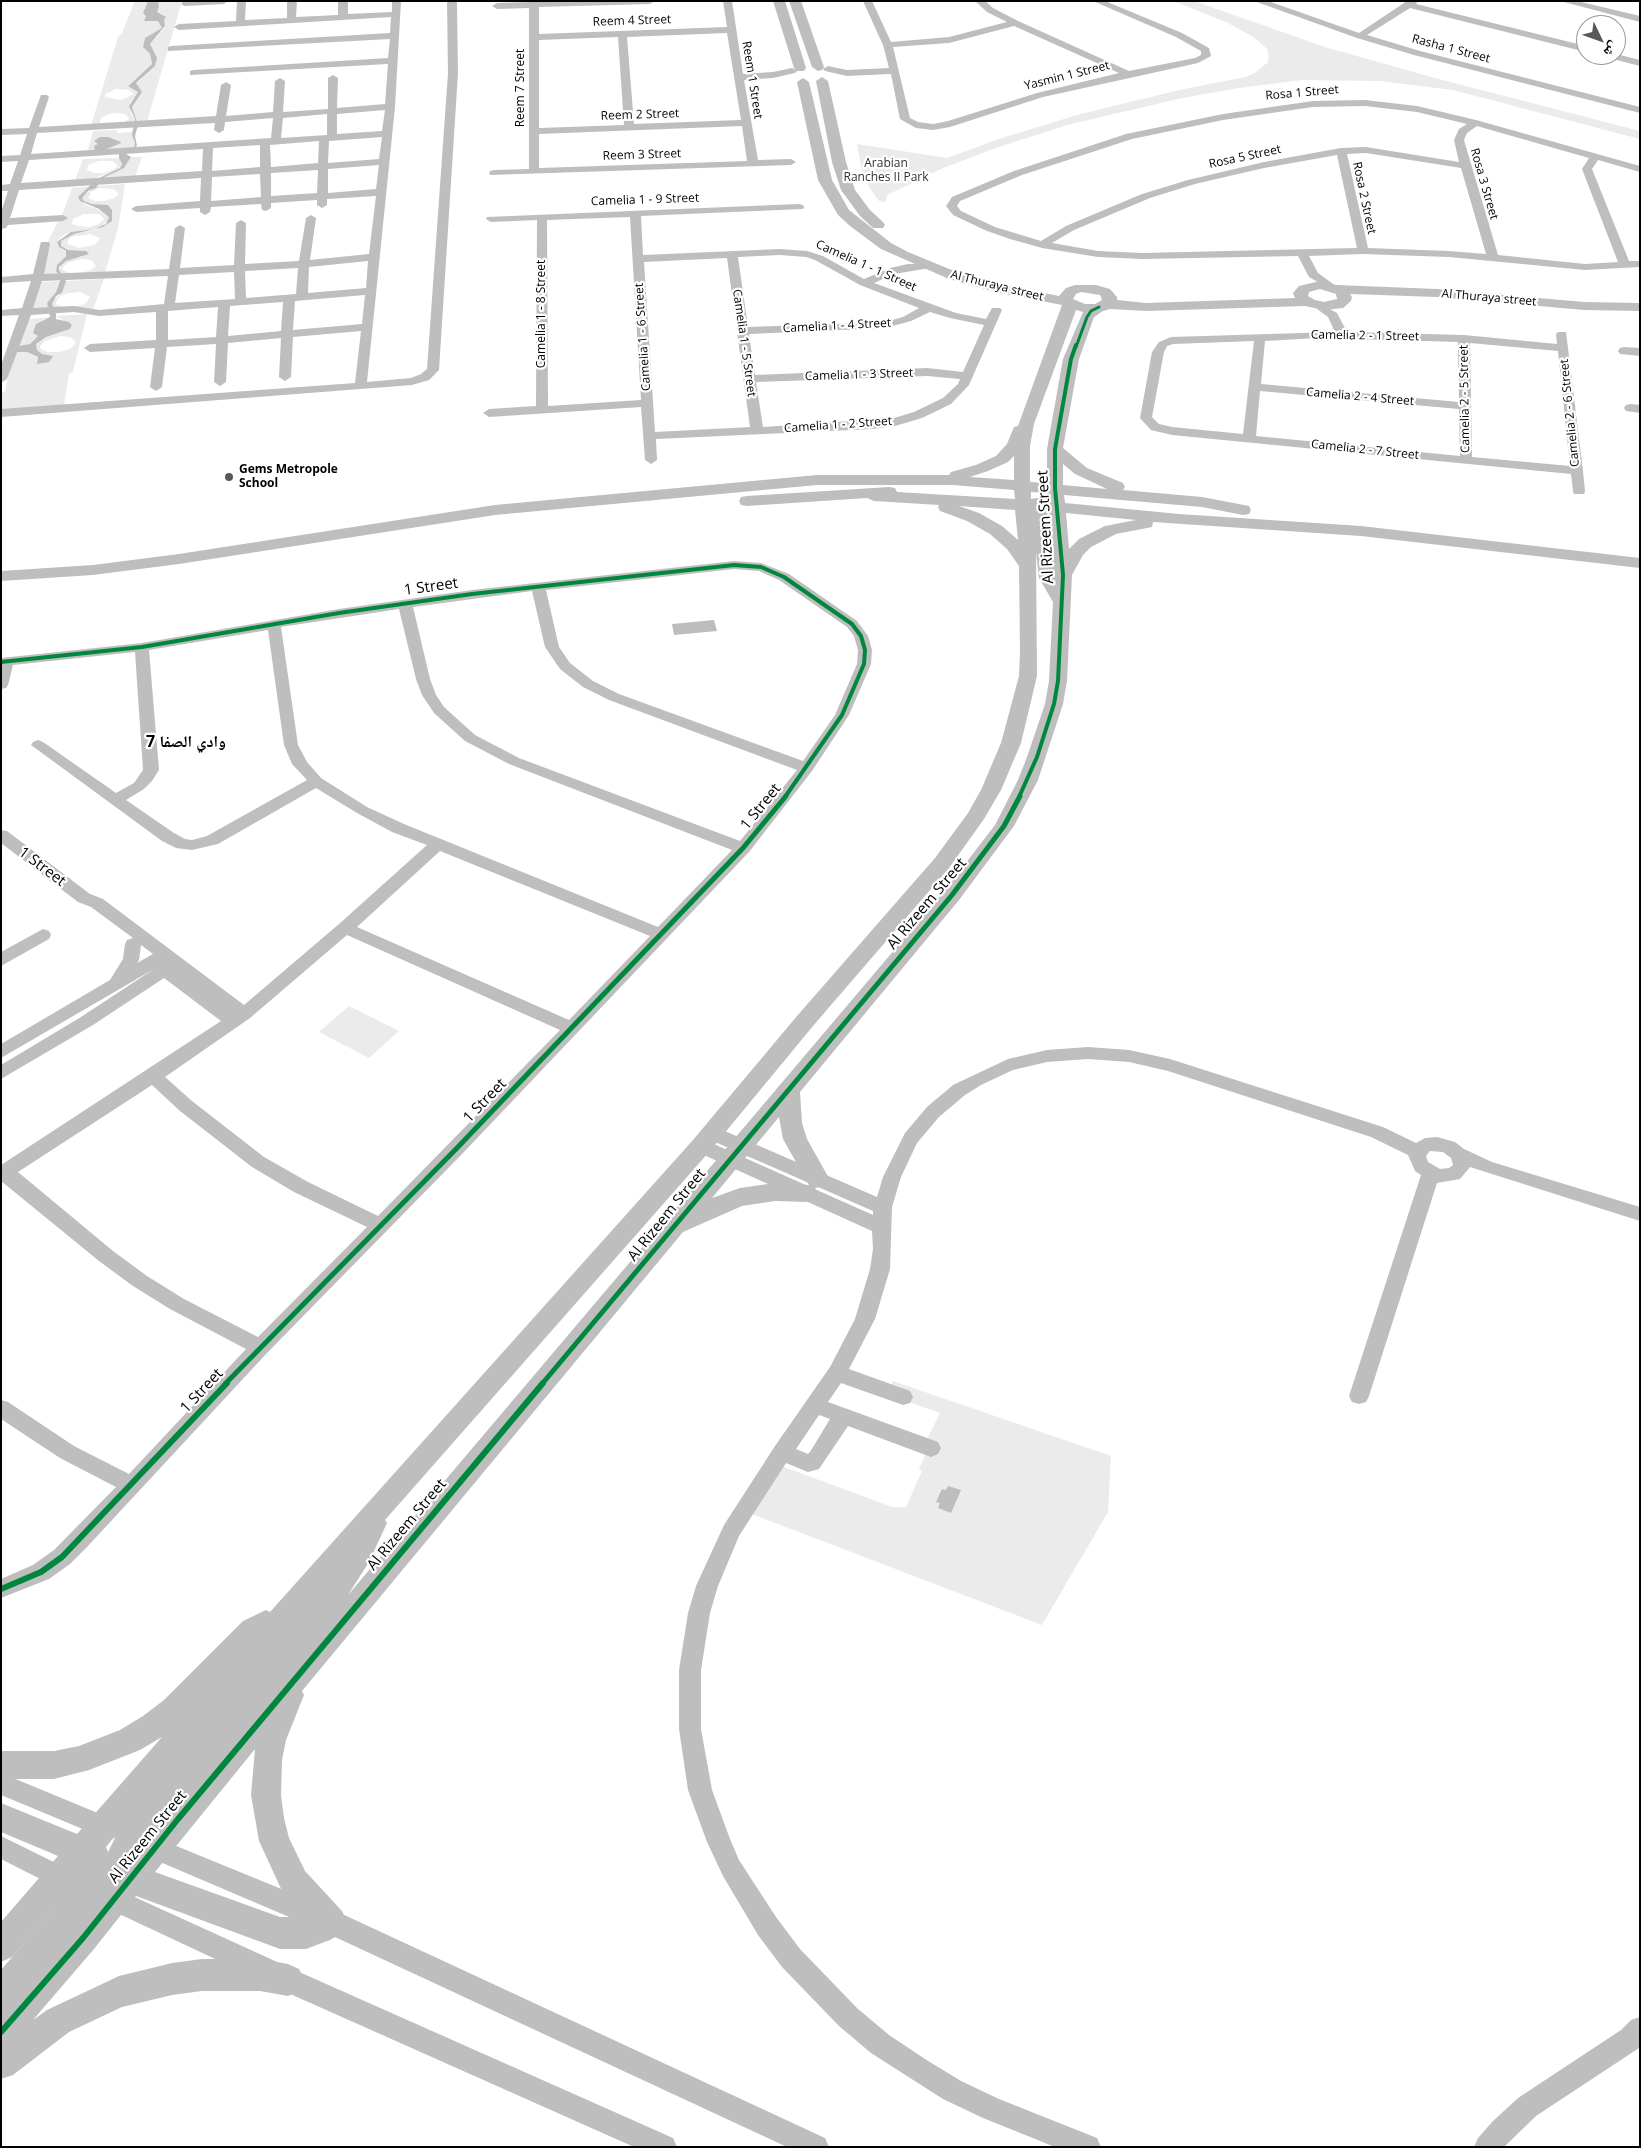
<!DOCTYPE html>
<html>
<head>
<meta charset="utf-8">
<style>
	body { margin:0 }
	#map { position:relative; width:1641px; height:2148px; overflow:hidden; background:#fff; font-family:"Open Sans","Noto Naskh Arabic",sans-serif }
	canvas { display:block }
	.frame { position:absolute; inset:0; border:2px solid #000; pointer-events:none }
	.north { position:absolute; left:1576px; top:15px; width:50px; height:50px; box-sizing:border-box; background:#fff; border:1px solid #999; border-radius:50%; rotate:132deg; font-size:14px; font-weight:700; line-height:20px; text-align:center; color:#000 }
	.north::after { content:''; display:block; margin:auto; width:18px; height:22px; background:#595959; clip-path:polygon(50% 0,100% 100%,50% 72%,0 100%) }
</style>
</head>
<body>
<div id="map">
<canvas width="1641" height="2148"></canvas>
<div class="frame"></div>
<div class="north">ش</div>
</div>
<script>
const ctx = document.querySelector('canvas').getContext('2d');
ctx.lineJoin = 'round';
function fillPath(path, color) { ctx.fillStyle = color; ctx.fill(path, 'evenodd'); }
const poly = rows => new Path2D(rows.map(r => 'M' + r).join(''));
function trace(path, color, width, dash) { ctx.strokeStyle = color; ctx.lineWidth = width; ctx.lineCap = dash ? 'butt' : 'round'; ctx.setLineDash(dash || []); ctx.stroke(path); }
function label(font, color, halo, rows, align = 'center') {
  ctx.font = font + ' "Open Sans","Noto Naskh Arabic",sans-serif'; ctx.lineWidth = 4.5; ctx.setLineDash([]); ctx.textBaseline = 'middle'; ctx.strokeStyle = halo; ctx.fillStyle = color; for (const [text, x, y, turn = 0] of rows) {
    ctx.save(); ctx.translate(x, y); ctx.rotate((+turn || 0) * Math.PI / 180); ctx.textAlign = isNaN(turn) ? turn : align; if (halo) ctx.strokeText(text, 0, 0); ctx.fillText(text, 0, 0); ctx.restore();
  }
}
const green = poly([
	[135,1,148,1,144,11,146,16,145,20,158,21,163,28,145,38,143,47,150,54,152,64,129,84,129,86,138,92,130,103,131,114,135,119,133,125,90,129,118,37,122,33],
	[116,89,129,90,134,94,121,100,105,97,105,94],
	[112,113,125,114,129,118,125,122,103,124,100,122,101,118],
	[161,1,182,1,146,125,138,125,132,107,142,92,136,84,155,66,156,62,150,44,165,28,163,15,157,12,158,2],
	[1173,1,1194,1,1325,47,1435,78,1640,131,1640,139,1453,90,1379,81,1302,80,1239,88,1182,98,1067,125,990,150,941,169,887,195,886,202,879,201,869,187,861,167,857,144,947,158,1002,138,1077,115,1179,90,1245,77,1255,73,1268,62,1269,56,1267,49,1255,38,1226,22],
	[133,128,132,135,135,143,132,149,86,156,93,131,117,130,117,133,131,132],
	[131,157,142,157,133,182,103,178,124,168],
	[119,158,122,164,117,170,73,186,83,159],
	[99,161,113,161,118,166,113,170,104,173,94,173,87,170,88,166,90,164],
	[125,184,118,228,104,276,62,274,59,270,62,263,72,258,82,257,85,251,68,250,61,246,61,241,74,234,95,230,108,224,112,210,110,207,108,205,92,204,84,201,82,198,84,195,97,186],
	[100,188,114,189,119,194,114,198,105,201,95,201,88,198,91,192],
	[90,234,100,238,95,245,79,248,68,244,67,242,71,237],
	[81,259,91,260,96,266,91,270,81,273,70,273,63,270,62,268,67,263],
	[91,186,78,197,84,204,104,212,109,217,108,221,102,226,94,229,71,232,62,236,57,242,59,247,66,252,66,256,57,265,56,271,61,278,41,279,49,239,64,210,72,188],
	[84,214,99,214,104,219,99,224,89,227,79,226,72,224,73,219],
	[104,279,93,310,56,312,52,304,53,300,62,293,66,281],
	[80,292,90,297,85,304,74,307,63,307,56,304,56,302,60,296,69,293],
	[60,281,56,292,47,303,49,308,30,313,42,282],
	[87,314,73,372,69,373,64,406,1,411,1,392,5,392,8,377,16,352,27,352,38,358,37,363,53,356,42,354,37,350,36,344,46,337,70,329,72,325,55,316],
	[60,336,70,337,75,341,75,344,70,349,59,352,48,352,41,349,40,346,45,341],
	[51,317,41,321,36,334,38,336,30,344,18,346,29,319],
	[349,1006,399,1031,369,1058,319,1032],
	[893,1381,1111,1456,1108,1512,1042,1625,744,1511,776,1464,892,1507,906,1507,922,1471,919,1469,927,1451,926,1441,940,1413,886,1394]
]);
const water = poly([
	[148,1,161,1,158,3,159,6,157,12,166,17,164,20,165,26,150,44,157,58,155,66,136,83,142,92,132,107,138,125,135,136,137,146,126,154,131,157,124,168,103,178,96,188,88,191,82,198,84,201,92,204,108,205,112,210,112,221,103,227,74,234,61,241,61,246,68,250,86,251,89,254,66,261,59,267,59,270,66,281,62,293,56,296,52,304,56,312,56,319,69,322,72,325,70,329,46,337,36,344,37,350,42,354,53,356,49,362,37,364,38,357,27,352,16,352,18,346,30,344,38,336,33,333,36,324,50,317,47,303,56,292,61,278,56,271,57,265,66,256,66,251,59,247,57,242,71,232,94,229,106,224,109,217,99,209,80,201,78,197,97,179,120,168,122,164,119,158,119,154,134,147,135,143,132,135,135,119,129,106,138,92,128,86,152,64,150,54,143,47,145,38,162,28,158,21,144,21,146,16,143,13],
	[100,137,108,137,121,142,121,143,104,150,95,150,94,146,98,144,94,141],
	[714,620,717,631,674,635,672,624],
	[948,1486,961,1490,951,1513,938,1508,940,1503,936,1502,942,1489,946,1490]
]);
const minor = poly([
	[182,1,228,1,224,4,185,6,182,5,182,1],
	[237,1,246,1,245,20,287,18,287,1,297,1,296,17,338,15,338,1,348,1,348,14,392,12,392,1,401,1,395,107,367,382,411,378,421,374,427,369,448,73,447,1,457,1,458,73,439,370,429,380,412,385,1,417,1,409,355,383,361,331,293,337,291,377,285,381,279,377,281,338,228,343,226,382,220,386,214,382,216,344,167,347,162,387,156,391,150,387,155,348,90,352,84,348,90,344,156,340,156,312,99,316,74,312,31,315,7,379,1,383,1,365,19,315,1,316,1,310,22,308,31,281,1,283,1,277,33,274,41,242,49,242,50,244,44,274,169,269,175,228,180,225,185,228,180,268,234,265,236,223,241,220,246,223,245,264,299,261,306,218,311,215,316,218,310,260,369,254,376,196,327,199,327,205,322,208,317,205,317,200,271,203,271,208,266,211,262,210,261,204,211,207,210,212,205,215,200,212,200,208,136,212,131,209,136,206,200,201,201,178,19,190,10,218,63,215,68,218,63,221,8,225,6,228,1,229,1,212,8,191,1,191,1,185,10,184,18,161,1,162,1,156,20,155,27,134,1,135,1,129,29,128,41,95,47,95,49,97,39,127,216,116,221,85,226,82,231,85,226,116,273,112,275,81,280,78,285,81,283,112,328,109,328,78,333,75,338,78,337,108,385,104,388,64,190,75,190,71,193,70,388,58,390,39,168,51,168,47,171,46,390,33,391,17,179,30,174,27,179,24,236,21,237,1],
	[385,110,382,131,337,134,337,114,385,110],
	[327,114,327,135,281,138,283,118,327,114],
	[273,118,271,138,31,154,37,133,215,123,214,130,219,133,224,130,225,122,273,118],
	[382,137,379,159,328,163,329,141,382,137],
	[319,141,318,163,271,167,270,145,319,141],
	[260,145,260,167,212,171,213,148,260,145],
	[203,149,202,171,21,183,29,160,203,149],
	[379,165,376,189,328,193,328,169,379,165],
	[318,170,317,193,271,196,271,173,318,170],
	[260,174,261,197,211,201,212,177,260,174],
	[368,261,366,288,308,293,309,267,368,261],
	[298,268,296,294,246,298,245,271,298,268],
	[234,272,235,299,175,303,179,275,234,272],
	[168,276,164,304,99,310,74,306,33,308,42,281,168,276],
	[365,295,362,324,293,330,295,301,365,295],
	[283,302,281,331,228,336,230,306,283,302],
	[218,307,216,337,168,340,168,311,218,307],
	[559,1,654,1,650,4,539,7,539,34,727,27,723,1,732,1,743,74,773,72,792,68,797,71,795,73,773,78,744,80,758,160,791,159,796,162,791,165,490,175,489,173,490,171,494,170,529,169,529,8,497,9,492,6,497,3,559,1],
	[727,33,741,120,634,124,627,37,727,33],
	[618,37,624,125,539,128,539,40,618,37],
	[742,126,747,161,539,168,539,134,742,126],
	[863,1,872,1,891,42,949,37,1007,22,987,12,975,1,985,1,993,8,1018,21,1129,71,1195,58,1201,55,1201,51,1176,37,1093,1,1105,1,1182,33,1209,48,1211,56,1198,63,1043,97,950,127,933,130,916,128,900,119,891,74,847,76,825,71,823,69,828,66,847,70,889,68,883,45,863,1],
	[1014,26,1119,73,1037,93,948,121,933,124,918,122,910,118,893,47,949,43,1014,26],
	[1254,1,1268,1,1359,33,1407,1,1418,1,1416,4,1586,46,1586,52,1410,8,1367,35,1420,51,1640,107,1640,113,1414,55,1357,38,1254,1],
	[1560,1,1577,1,1640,16,1640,22,1560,1],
	[1616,54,1640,60,1640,66,1605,57,1603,55,1616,54],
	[1365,100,1417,106,1476,120,1640,166,1640,172,1598,160,1592,169,1629,261,1640,261,1640,267,1585,270,1449,257,1363,254,1309,256,1318,273,1336,286,1330,289,1309,277,1298,256,1142,259,1098,257,1042,248,1010,239,987,231,953,215,946,206,952,197,1014,171,1126,134,1223,114,1313,101,1365,100],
	[1365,106,1417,112,1467,124,1459,129,1454,140,1459,162,1366,147,1341,148,1264,162,1188,180,1142,194,1066,226,1041,241,995,227,961,211,957,206,960,201,1022,175,1132,139,1223,120,1313,107,1365,106],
	[1477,126,1589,158,1582,169,1618,262,1585,264,1498,255,1464,140,1467,133,1477,126],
	[1366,153,1461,168,1486,254,1449,251,1368,248,1347,154,1366,153],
	[1337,155,1357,248,1142,253,1098,251,1052,243,1074,230,1150,198,1195,184,1264,168,1337,155],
	[799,204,803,205,804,207,803,209,641,216,643,255,780,249,807,251,823,256,864,279,890,268,908,264,930,264,932,266,930,268,894,274,874,283,956,313,986,319,992,308,1000,308,1002,310,969,385,951,404,922,418,895,426,872,429,656,439,657,460,651,464,645,460,641,407,489,417,483,413,489,409,536,406,537,220,491,222,486,219,487,217,799,204],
	[630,217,641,400,548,406,547,220,630,217],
	[780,255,806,257,815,260,860,285,919,308,903,317,885,322,748,327,738,257,780,255],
	[727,258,750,427,655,432,644,262,727,258],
	[930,312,950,318,984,325,963,372,927,368,755,375,749,334,885,328,911,321,930,312],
	[927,376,960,379,958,384,943,398,914,412,894,418,763,427,756,382,927,376],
	[1319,303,1337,313,1347,332,1464,335,1557,344,1556,334,1558,332,1566,332,1583,471,1585,491,1584,494,1574,494,1573,491,1571,474,1172,435,1151,430,1140,418,1152,352,1159,342,1171,337,1335,332,1328,317,1313,306,1319,303],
	[1317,338,1458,342,1459,402,1261,384,1265,341,1317,338],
	[1254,341,1243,434,1172,427,1159,424,1152,417,1164,352,1167,346,1173,344,1254,341],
	[1470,343,1558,351,1570,466,1472,457,1470,343],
	[1260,391,1459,409,1460,456,1256,436,1260,391],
	[1624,347,1640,348,1640,356,1620,354,1618,351,1620,348,1624,347],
	[1630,404,1640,405,1640,413,1626,411,1624,408,1626,405,1630,404],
	[734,561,761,563,789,574,857,621,868,636,872,650,871,664,849,715,812,771,749,852,463,1153,267,1353,87,1547,70,1564,49,1579,1,1598,1,1579,33,1565,54,1550,116,1487,60,1458,1,1419,1,1400,8,1402,74,1446,129,1474,246,1349,170,1309,133,1286,99,1261,1,1181,1,1165,221,1021,164,978,93,1025,1,1079,1,1065,81,1017,154,969,1,1058,1,1044,110,980,123,959,125,944,127,940,133,938,91,907,78,902,1,843,1,830,7,831,90,894,103,899,244,1005,339,924,427,845,392,832,357,813,316,788,218,844,192,850,176,848,162,841,31,745,33,742,38,740,43,742,116,793,134,783,143,770,135,652,13,665,8,685,6,688,1,689,1,658,142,643,339,609,472,590,734,561],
	[734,569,759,571,779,580,847,627,854,636,858,650,857,664,835,715,803,761,619,694,593,681,570,663,559,647,546,590,734,569],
	[532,591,545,647,560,669,583,687,609,700,797,770,740,841,519,758,475,735,444,707,436,695,430,679,413,607,532,591],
	[399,609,416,679,422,695,434,713,465,741,509,764,732,850,658,927,404,824,367,807,321,778,307,762,298,745,281,627,399,609],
	[268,630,284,745,292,764,307,780,207,836,192,840,185,839,174,833,126,800,144,789,152,781,159,770,149,650,268,630],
	[440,851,650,936,569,1020,357,927,440,851],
	[347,935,560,1030,378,1216,308,1182,264,1157,192,1101,165,1077,250,1018,347,935],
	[141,945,153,954,137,963,139,960,141,945],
	[152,1085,180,1111,252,1167,294,1192,367,1227,258,1337,184,1299,147,1276,113,1251,18,1172,152,1085],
	[43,929,49,931,51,935,49,939,1,966,1,952,43,929],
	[1088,1047,1129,1050,1170,1059,1383,1127,1416,1143,1425,1138,1437,1137,1455,1142,1464,1149,1492,1162,1640,1207,1640,1221,1470,1167,1460,1179,1437,1183,1369,1396,1366,1402,1359,1404,1352,1402,1349,1396,1421,1175,1415,1171,1408,1155,1371,1137,1168,1071,1129,1062,1088,1059,1047,1062,1013,1070,981,1085,965,1095,939,1117,917,1143,901,1177,892,1207,890,1269,875,1319,849,1369,910,1391,913,1397,910,1403,903,1405,841,1383,828,1402,938,1442,941,1448,938,1454,931,1457,848,1426,819,1469,808,1472,786,1463,739,1536,718,1586,710,1613,701,1670,701,1729,712,1790,730,1839,739,1860,776,1917,800,1949,857,2008,889,2035,925,2059,961,2081,999,2099,1097,2138,1101,2147,1055,2147,983,2118,943,2099,871,2053,839,2026,782,1967,758,1935,723,1876,707,1842,688,1790,679,1729,679,1670,688,1613,696,1586,724,1525,775,1446,830,1367,855,1319,870,1269,873,1249,872,1231,695,1151,692,1146,695,1141,701,1139,707,1141,873,1215,873,1211,706,1138,703,1133,706,1128,712,1126,718,1128,877,1197,883,1177,905,1133,927,1107,953,1085,1008,1059,1047,1050,1088,1047],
	[1430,1151,1443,1152,1451,1158,1453,1165,1449,1168,1440,1169,1428,1162,1426,1156,1430,1151],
	[819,1415,830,1419,810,1452,808,1454,796,1449,819,1415],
	[1,1773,117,1821,121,1829,117,1837,109,1840,1,1795,1,1773],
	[147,1834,340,1913,825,2138,829,2147,787,2147,322,1931,139,1853,135,1845,139,1837,147,1834],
	[1,1836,74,1872,78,1880,74,1888,66,1892,1,1859,1,1836],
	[106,1884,297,1971,673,2138,677,2147,634,2147,279,1989,98,1904,94,1896,98,1888,106,1884],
	[1640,2017,1639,2048,1536,2116,1504,2147,1474,2147,1478,2138,1492,2122,1518,2098,1621,2030,1631,2020,1640,2017]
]);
const tertiary = poly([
	[773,1,785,1,806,68,804,71,796,71,794,68,773,1],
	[789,1,801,1,824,67,822,70,818,71,812,67,789,1],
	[822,77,828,81,846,162,855,190,870,210,883,222,885,225,883,228,873,228,860,216,841,190,832,162,816,81,822,77],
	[803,78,809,82,832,180,849,210,891,243,908,252,959,273,998,284,1059,296,1066,288,1075,285,1096,285,1110,289,1117,297,1117,300,1146,303,1295,298,1293,293,1299,286,1320,281,1336,285,1437,289,1584,302,1640,303,1640,311,1584,310,1437,297,1350,294,1352,297,1351,301,1343,308,1324,310,1305,306,1146,311,1110,309,1103,311,1094,317,1079,359,1063,448,1087,468,1123,483,1125,487,1123,490,1202,497,1249,506,1251,510,1249,514,1243,515,1202,507,1064,495,1065,503,1179,514,1361,526,1640,558,1640,568,1361,536,1153,522,1152,527,1116,534,1091,547,1083,555,1072,575,1067,681,1063,704,1038,780,1014,826,959,900,800,1092,802,1123,807,1139,830,1180,826,1186,815,1188,818,1193,814,1199,806,1202,775,1201,742,1206,683,1232,302,1691,304,1695,286,1740,282,1760,281,1795,284,1818,289,1838,305,1871,342,1911,347,1922,342,1933,330,1940,306,1949,280,1949,136,1896,94,1949,33,2020,47,2010,119,1976,172,1963,202,1959,260,1959,288,1964,299,1969,304,1980,299,1991,288,1996,260,1991,202,1991,172,1995,122,2007,69,2032,13,2075,1,2079,1,1970,68,1892,12,1957,1,1962,1,1922,58,1856,1,1832,1,1803,77,1834,162,1737,140,1750,89,1770,54,1779,1,1779,1,1751,54,1751,79,1746,120,1730,143,1716,164,1700,243,1621,266,1610,270,1612,693,1140,797,1016,935,858,968,813,981,790,1001,743,1019,676,1020,651,1019,566,1007,549,990,534,967,521,940,511,938,507,939,505,874,501,867,498,747,506,741,505,739,501,741,497,747,496,889,487,895,488,897,492,1015,499,1014,490,953,485,817,485,495,515,179,564,93,575,1,581,1,571,93,565,179,554,495,505,817,475,949,475,951,472,976,465,996,456,1007,444,1014,427,1018,426,1062,305,996,292,949,279,881,249,850,226,838,215,818,180,797,82,803,78],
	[1320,289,1336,294,1337,299,1324,302,1315,300,1308,296,1309,292,1320,289],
	[1081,292,1100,295,1102,300,1095,304,1085,304,1073,299,1076,294,1081,292],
	[1076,310,1083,312,1063,359,1047,449,1047,483,1030,482,1030,446,1034,424,1076,310],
	[1014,456,1014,480,970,477,988,471,1008,462,1014,456],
	[1063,464,1075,474,1107,489,1063,485,1063,464],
	[1031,492,1047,493,1048,501,1037,498,1031,499,1031,492],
	[959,506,1015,510,1018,540,1002,526,979,513,959,506],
	[1047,511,1049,512,1052,544,1047,511],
	[1066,513,1136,520,1105,526,1079,539,1069,549,1066,513],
	[1036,552,1039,578,1053,602,1049,681,1045,704,1027,757,1018,780,995,825,945,890,348,1595,369,1562,387,1523,385,1520,709,1152,813,1026,949,868,984,819,1001,790,1021,743,1037,676,1036,552],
	[779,1117,783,1139,809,1185,775,1183,740,1188,712,1198,779,1117],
	[255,1749,251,1795,259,1841,283,1893,306,1917,280,1917,155,1872,255,1749],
	[118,1832,108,1852,106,1847,118,1832]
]);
const cyclewayFar3 = poly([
	[1076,347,1087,317,1091,311,1099,307]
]);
const cyclewayFar2 = poly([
	[1,662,142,647,339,613,472,594,734,565,761,567,784,577,852,624,861,636,865,650,864,664,842,715,785,797],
	[1019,797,1037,757,1054,704,1058,681,1063,575,1055,488,1055,449,1071,359,1076,345]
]);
const cyclewayFar1 = poly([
	[225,1384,457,1148,743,848,786,796],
	[542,1384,952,895,1004,826,1020,796]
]);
const cycleway = poly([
	[1,1589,41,1572,62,1557,227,1383],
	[1,2032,83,1938,178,1819,543,1383]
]);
const markers = [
	[229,477,5,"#595959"]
];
const farStreetnames = [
	["Reem 4 Street",632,21,-2],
	["Rasha 1 Street",1451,49,15],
	["Yasmin 1 Street",1067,76,-14],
	["Reem 1 Street",752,80,81],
	["Reem 7 Street",521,88,-90],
	["Rosa 1 Street",1302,93,-5],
	["Reem 2 Street",640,115,-2],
	["Reem 3 Street",642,155,-2],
	["Rosa 5 Street",1245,157,-12],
	["Rosa 3 Street",1484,184,74],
	["Rosa 2 Street",1364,198,78],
	["Camelia 1 - 9 Street",645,200,-2],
	["Camelia 1 - 1 Street",866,266,24],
	["Al Thuraya street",997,286,14],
	["Al Thuraya street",1489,298,5],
	["Camelia 1 - 8 Street",542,314,-90],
	["Camelia 1 - 4 Street",837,326,-3],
	["Camelia 2 - 1 Street",1365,336,1],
	["Camelia 1 - 6 Street",643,337,-94],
	["Camelia 1 - 5 Street",744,343,82],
	["Camelia 1 - 3 Street",859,375,-2],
	["Camelia 2 - 4 Street",1360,397,5],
	["Camelia 2 - 5 Street",1465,399,-91],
	["Camelia 2 - 6 Street",1570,413,-96],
	["Camelia 1 - 2 Street",838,425,-4],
	["Camelia 2 - 7 Street",1365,450,6]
];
const farParknames = [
	["Arabian",886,164],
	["Ranches II Park",886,178]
];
const farPoinames = [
	["Gems Metropole",239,470],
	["School",239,484]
];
const streetNames = [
	["Al Rizeem Street",1046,527,-93],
	["1 Street",431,587,-8],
	["1 Street",761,807,-51],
	["1 Street",42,867,37],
	["Al Rizeem Street",927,904,-50],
	["1 Street",485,1101,-46],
	["Al Rizeem Street",667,1215,-51],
	["1 Street",202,1391,-47],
	["Al Rizeem Street",407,1525,-50],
	["Al Rizeem Street",148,1837,-51]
];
const neighbourhoodNames = [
	["وادي الصفا 7",186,742]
];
fillPath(green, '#ebebeb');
fillPath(water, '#bdbdbd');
fillPath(minor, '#bebebe');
fillPath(tertiary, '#bebebe');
trace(cyclewayFar3, '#00873e', 3);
trace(cyclewayFar2, '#00873e', 4);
trace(cyclewayFar1, '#00873e', 5);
trace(cycleway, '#00873e', 6);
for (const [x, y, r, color] of markers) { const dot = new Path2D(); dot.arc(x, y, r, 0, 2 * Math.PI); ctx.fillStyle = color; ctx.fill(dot); trace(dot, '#fff', 2); }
label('12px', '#000', '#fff', farStreetnames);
label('12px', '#313131', '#fff', farParknames);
label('bold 12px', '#000', '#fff', farPoinames, 'left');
label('15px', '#000', '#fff', streetNames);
label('bold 16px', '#000', '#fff', neighbourhoodNames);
</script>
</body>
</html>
